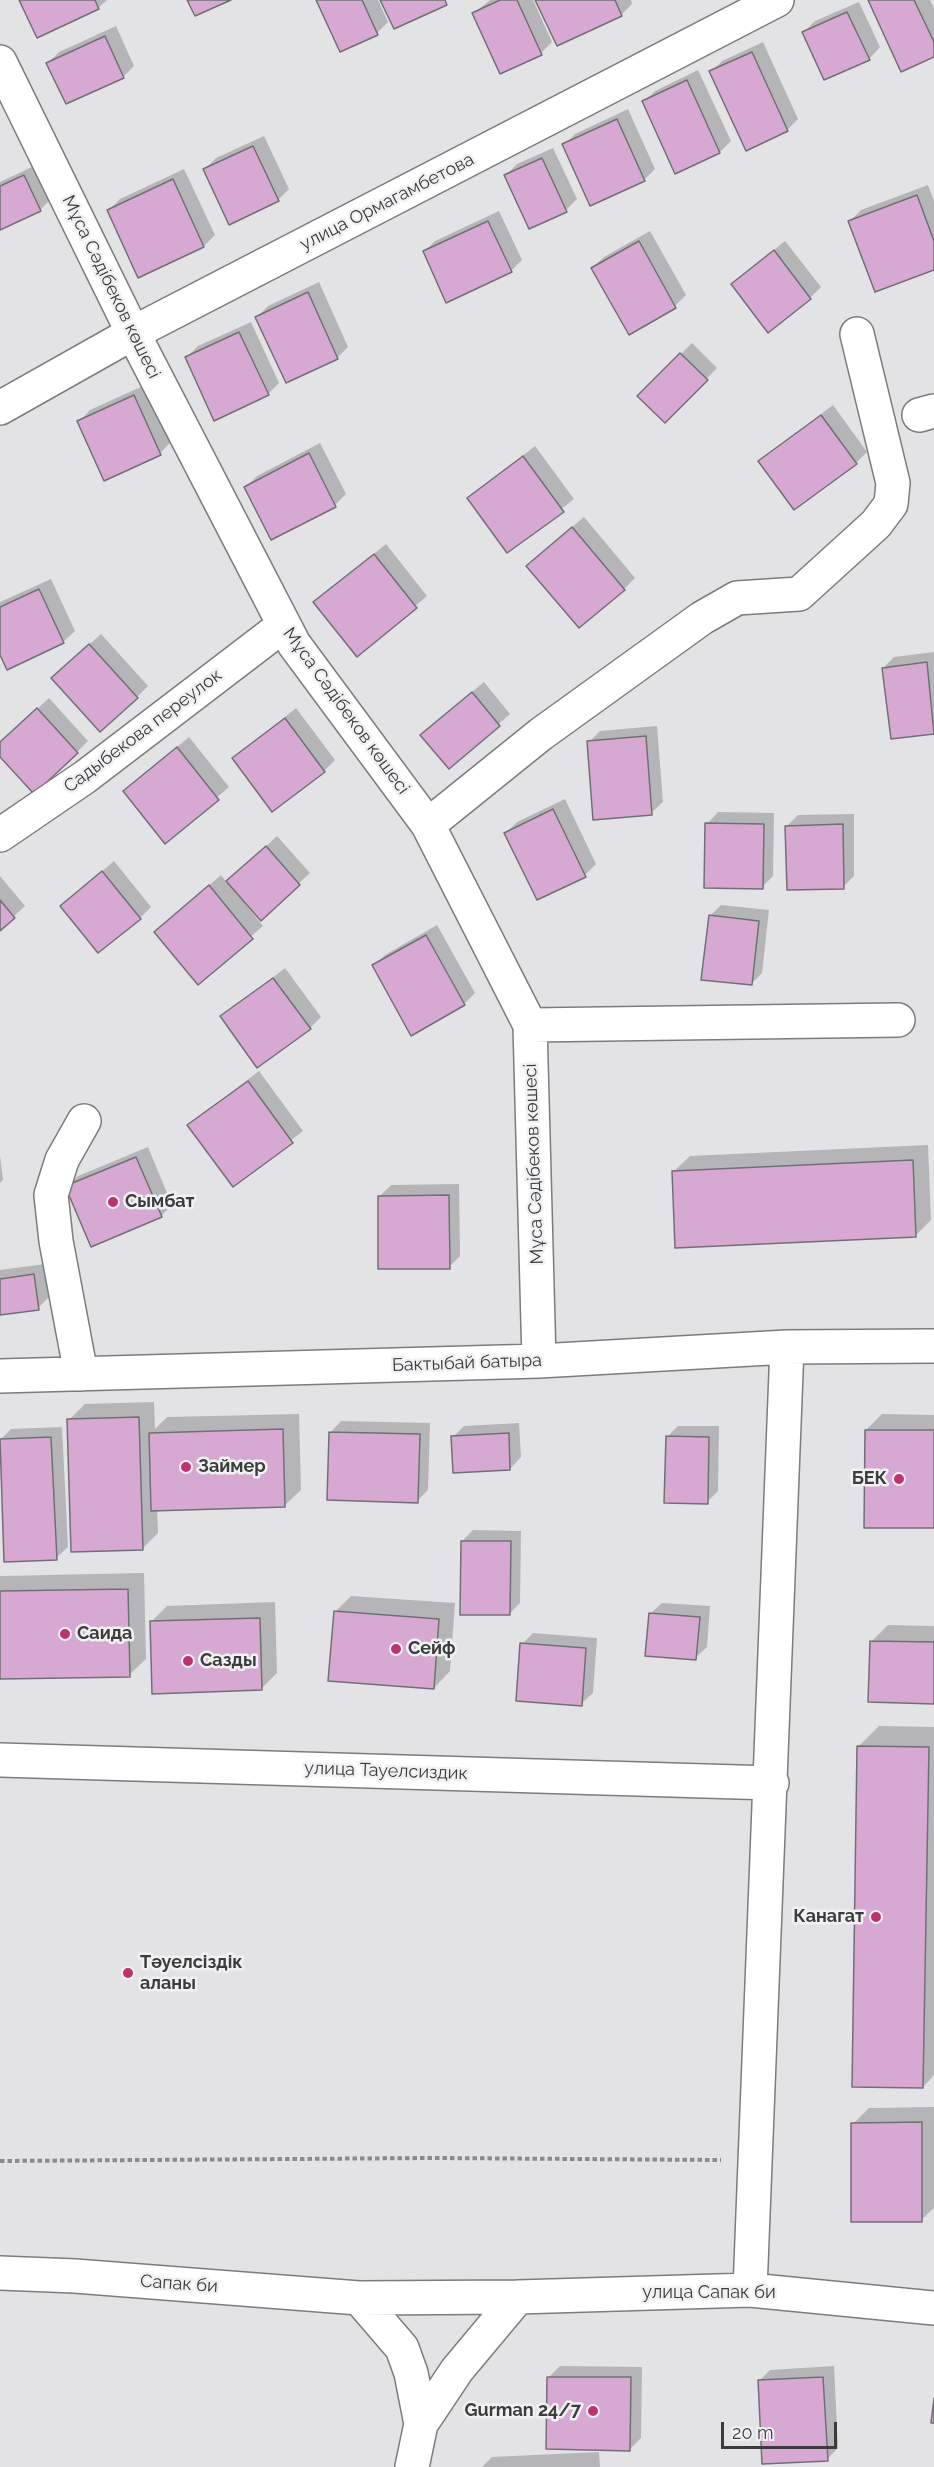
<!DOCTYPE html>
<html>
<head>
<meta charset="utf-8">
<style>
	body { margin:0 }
	#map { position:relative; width:934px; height:2467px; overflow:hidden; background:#e3e3e6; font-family:Raleway,sans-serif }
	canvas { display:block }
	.scale { position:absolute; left:721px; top:2422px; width:116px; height:27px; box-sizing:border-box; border:3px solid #3c3c3d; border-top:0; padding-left:8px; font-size:18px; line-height:21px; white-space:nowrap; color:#3c3c3d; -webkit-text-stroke:4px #f0f1f3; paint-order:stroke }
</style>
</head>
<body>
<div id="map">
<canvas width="934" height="2467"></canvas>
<div class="scale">20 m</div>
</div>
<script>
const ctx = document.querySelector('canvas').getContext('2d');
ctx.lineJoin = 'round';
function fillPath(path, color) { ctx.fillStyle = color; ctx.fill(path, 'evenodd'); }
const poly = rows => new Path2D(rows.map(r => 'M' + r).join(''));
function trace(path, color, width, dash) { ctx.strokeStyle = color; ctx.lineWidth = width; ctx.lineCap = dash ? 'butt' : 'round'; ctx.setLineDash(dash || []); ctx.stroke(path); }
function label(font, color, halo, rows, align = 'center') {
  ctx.font = font + ' Raleway,sans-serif'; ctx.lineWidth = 5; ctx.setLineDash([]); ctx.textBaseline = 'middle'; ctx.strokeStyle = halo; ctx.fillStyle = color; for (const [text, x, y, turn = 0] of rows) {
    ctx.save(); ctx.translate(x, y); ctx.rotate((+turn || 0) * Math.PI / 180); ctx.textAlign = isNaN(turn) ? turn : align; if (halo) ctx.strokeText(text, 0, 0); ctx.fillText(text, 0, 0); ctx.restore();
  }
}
const shadow = poly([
	[21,0,107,0,98,8],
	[318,0,378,0,388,22,377,33],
	[490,0,533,0,552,42,541,53,501,72,474,13],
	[537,0,631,0,632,4,621,15],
	[869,0,930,0,934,8,934,56],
	[859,2,880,47,869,59,804,32,815,21],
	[116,26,134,66,123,77,48,63,59,52],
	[763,42,798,119,787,130,711,72,722,61],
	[698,70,731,141,720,152,676,172,644,102,655,91],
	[628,109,655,169,644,180,564,145,575,134],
	[264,136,289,189,278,200,205,169,216,158],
	[553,148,577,199,566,210,506,175,517,164],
	[36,165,51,199,40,210,0,228,0,182],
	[184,169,215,235,204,246,139,276,109,210,120,199],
	[928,185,934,201,934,268,850,221,861,210],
	[499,211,522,260,511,271,424,252,435,241],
	[650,231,686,295,675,306,629,333,592,268,604,257],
	[785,241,821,287,810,298,733,284],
	[319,282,348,347,337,358,257,317,268,306],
	[251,322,279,383,268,394,187,357,198,346],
	[692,343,717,368,665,421,639,396],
	[145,385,171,442,160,453,79,422,90,410],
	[833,405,867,452,856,463,760,461],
	[320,443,346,494,335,505,272,538,246,487,257,476],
	[535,446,574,499,508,551,469,498],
	[584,517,635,578,624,589,539,555],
	[386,544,427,596,357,655,315,602],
	[51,579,75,631,63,642,0,651,0,602],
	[101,634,148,686,137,697,64,667],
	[934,652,934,732,892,737,883,668,894,657],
	[484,682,510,714,449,767,433,724],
	[49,698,88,741,77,752,0,754,0,743],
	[296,708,335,760,324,771,234,758],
	[657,726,663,802,651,813,589,742,600,731],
	[189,737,229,787,165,842,125,791],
	[565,799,596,864,585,875,506,833,517,822],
	[718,812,774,813,773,876,762,887,707,824],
	[854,814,854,876,843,887,787,826,798,815],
	[277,836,310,873,261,918,247,902,245,904,263,926,198,982,156,932,221,875,227,883],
	[114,861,151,907,140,918,62,906],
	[0,876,25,906,0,929],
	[721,905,769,910,762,973,751,984,710,916],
	[437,925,475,993,464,1004,412,1033,374,966,385,955],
	[285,968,321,1017,310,1028,222,1017],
	[259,1071,303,1131,233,1185,189,1125],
	[928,1145,931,1220,915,1236,673,1172,690,1156],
	[148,1147,172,1205,161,1216,67,1187,78,1176],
	[0,1156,3,1180,0,1183],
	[459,1184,460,1256,449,1267,380,1196,391,1185],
	[45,1264,49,1297,38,1308,0,1314,0,1270],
	[154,1402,155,1429,167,1417,299,1414,301,1490,284,1506,157,1509,158,1533,142,1549,69,1420,85,1404],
	[882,1414,934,1415,934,1527,866,1430],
	[341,1421,430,1423,428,1490,417,1501,330,1433],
	[519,1423,521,1457,510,1469,453,1437,464,1426],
	[678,1426,719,1426,718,1491,707,1502,667,1437],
	[62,1427,68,1547,56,1558,5,1561,0,1440,11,1429],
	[473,1530,521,1531,520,1603,509,1614,462,1541],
	[144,1573,146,1659,129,1675,0,1678,0,1576],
	[351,1596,455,1603,450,1671,434,1688,335,1612],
	[275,1602,277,1673,261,1689,151,1622,167,1606],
	[662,1603,710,1606,707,1647,695,1658,650,1614],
	[888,1625,934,1626,934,1702,872,1641],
	[533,1633,597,1638,593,1693,581,1704,522,1644],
	[879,1726,934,1727,934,2075,923,2087,859,1746],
	[934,2107,934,2208,921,2220,853,2124,869,2108],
	[560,2366,642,2367,641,2438,630,2449,549,2377],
	[834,2366,838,2448,827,2459,759,2381,770,2370],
	[599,2452,600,2467,482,2467,492,2457]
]);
const building = poly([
	[19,0,95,0,99,9,37,38,19,0],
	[187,0,231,0,195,16,187,0],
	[316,0,362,0,378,35,340,52,316,0],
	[380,0,445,0,447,5,394,29,380,0],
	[500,0,517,0,542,55,500,74,472,13,500,0],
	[535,0,615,0,622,16,557,46,535,0],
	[868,0,914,0,934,42,934,57,901,72,868,0],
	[847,12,870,60,824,80,802,32,847,12],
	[105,36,124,78,66,104,46,63,105,36],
	[752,52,788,131,746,151,709,71,752,52],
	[687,80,720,153,675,174,642,101,687,80],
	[617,119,645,181,590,206,562,144,617,119],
	[253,146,279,201,229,225,203,169,253,146],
	[542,158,567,212,529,229,504,175,542,158],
	[24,175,41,211,0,230,0,186,24,175],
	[173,179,204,247,138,278,107,210,173,179],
	[917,195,934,241,934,270,875,292,848,221,917,195],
	[488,221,512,272,446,303,423,251,488,221],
	[639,241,676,308,629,335,591,268,639,241],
	[774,250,811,299,768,333,731,284,774,250],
	[308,292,338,359,286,383,255,317,308,292],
	[239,332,269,395,214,421,185,357,239,332],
	[680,353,708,380,665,423,637,396,680,353],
	[134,395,161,455,104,481,77,421,134,395],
	[821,415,857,464,794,510,758,461,821,415],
	[309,453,336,507,271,540,244,487,309,453],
	[523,456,564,512,507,553,467,498,523,456],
	[572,527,625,590,579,628,526,566,572,527],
	[374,554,417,608,357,657,313,602,374,554],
	[39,589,64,643,7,670,0,655,0,607,39,589],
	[89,644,138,698,100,732,51,678,89,644],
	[927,662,934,734,891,739,882,668,927,662],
	[472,692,500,726,449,769,420,735,472,692],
	[37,708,78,753,34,794,0,757,0,742,37,708],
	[285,718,325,772,272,812,232,758,285,718],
	[646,736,652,815,593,820,587,741,646,736],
	[177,747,219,800,165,844,123,791,177,747],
	[553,809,586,877,537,900,504,833,553,809],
	[705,823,764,824,763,889,704,888,705,823],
	[843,824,844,889,787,890,785,826,843,824],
	[266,846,300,885,261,921,226,881,266,846],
	[102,871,141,919,98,953,60,906,102,871],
	[209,885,253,939,198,985,154,932,209,885],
	[0,900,15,918,0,931,0,900],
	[709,915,759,921,752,985,701,980,709,915],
	[426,935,465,1005,411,1036,372,965,426,935],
	[273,978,311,1029,257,1068,220,1016,273,978],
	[248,1081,293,1143,233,1187,187,1125,248,1081],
	[136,1157,162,1217,91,1247,65,1186,136,1157],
	[913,1160,916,1237,675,1248,672,1171,913,1160],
	[449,1195,450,1269,378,1269,378,1196,449,1195],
	[34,1274,39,1310,0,1315,0,1279,34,1274],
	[139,1417,143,1550,71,1552,67,1419,139,1417],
	[283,1429,285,1507,151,1511,149,1433,283,1429],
	[865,1430,934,1430,934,1528,864,1528,865,1430],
	[329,1432,420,1434,418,1503,327,1500,329,1432],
	[509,1433,510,1470,453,1473,451,1436,509,1433],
	[666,1436,709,1437,708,1504,664,1503,666,1436],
	[51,1437,57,1560,4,1562,0,1439,51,1437],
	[461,1541,511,1541,510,1615,460,1615,461,1541],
	[128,1589,130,1677,0,1679,0,1591,128,1589],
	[334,1611,439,1619,434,1689,328,1681,334,1611],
	[649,1613,700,1617,696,1660,645,1656,649,1613],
	[260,1618,262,1690,152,1694,150,1621,260,1618],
	[870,1641,934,1642,934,1704,868,1702,870,1641],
	[520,1643,586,1648,582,1706,516,1701,520,1643],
	[857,1746,929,1747,923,2088,852,2087,857,1746],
	[922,2122,922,2222,851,2222,851,2123,922,2122],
	[547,2377,631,2377,630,2451,546,2449,547,2377],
	[823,2377,828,2461,762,2464,758,2380,823,2377],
	[934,2398,934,2423,931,2423,934,2398]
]);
const path = poly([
	[0,2161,435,2158,721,2160]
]);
const minor = poly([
	[0,62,133,333,294,644,428,825,530,1025,539,1361],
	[0,408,133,333,777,0],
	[919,415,934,411],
	[428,825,541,734,702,618,737,598,799,594,876,524,891,504,893,483,857,334],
	[0,835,85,777,284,625],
	[530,1025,898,1020],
	[81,1374,56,1241,51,1195,62,1160,84,1121],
	[0,1376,539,1361,787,1347,934,1346],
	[0,1760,772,1783],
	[0,2273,75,2276,359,2298,518,2297,750,2290,934,2308],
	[750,2290,787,1347],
	[359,2298,402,2348,411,2373,421,2424,412,2467],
	[421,2424,457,2370,518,2297]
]);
const markers = [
	[113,1202,6,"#bd336d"],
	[186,1467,6,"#bd336d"],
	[899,1479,6,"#bd336d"],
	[65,1634,6,"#bd336d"],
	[396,1649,6,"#bd336d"],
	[188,1661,6,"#bd336d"],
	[876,1917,6,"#bd336d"],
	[128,1973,6,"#bd336d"],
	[593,2411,6,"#bd336d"]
];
const streetNames = [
	["улица Ормагамбетова",387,202,-27],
	["Мұса Сәдібеков көшесі",111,287,64],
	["Мұса Сәдібеков көшесі",346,711,54],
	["Садыбекова переулок",143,731,-37],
	["Мұса Сәдібеков көшесі",534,1164,-92],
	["Бактыбай батыра",467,1363,-2],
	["улица Тауелсиздик",386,1771,2],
	["Сапак би",179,2284,4],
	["улица Сапак би",709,2293]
];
const poiNames = [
	["Сымбат",125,1202],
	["Займер",198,1467],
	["БЕК",887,1479,"right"],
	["Саида",77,1634],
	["Сейф",408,1649],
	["Сазды",200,1661],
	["Канагат",864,1917,"right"],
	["Тәуелсіздік",140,1963],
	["аланы",140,1984],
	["Gurman 24/7",581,2411,"right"]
];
fillPath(shadow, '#0003');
fillPath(building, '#d7a8d2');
trace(building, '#717071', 1.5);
trace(minor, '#7c7c7e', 36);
trace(path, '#8a8a8c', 4, [4.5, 3]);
trace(minor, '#fff', 33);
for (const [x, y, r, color] of markers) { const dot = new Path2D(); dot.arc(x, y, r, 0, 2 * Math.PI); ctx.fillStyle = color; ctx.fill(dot); trace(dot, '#f0f1f3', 2); }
label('18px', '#3c3c3d', '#f0f1f3', streetNames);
label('bold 18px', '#3c3c3d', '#f0f1f3', poiNames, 'left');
</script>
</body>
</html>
